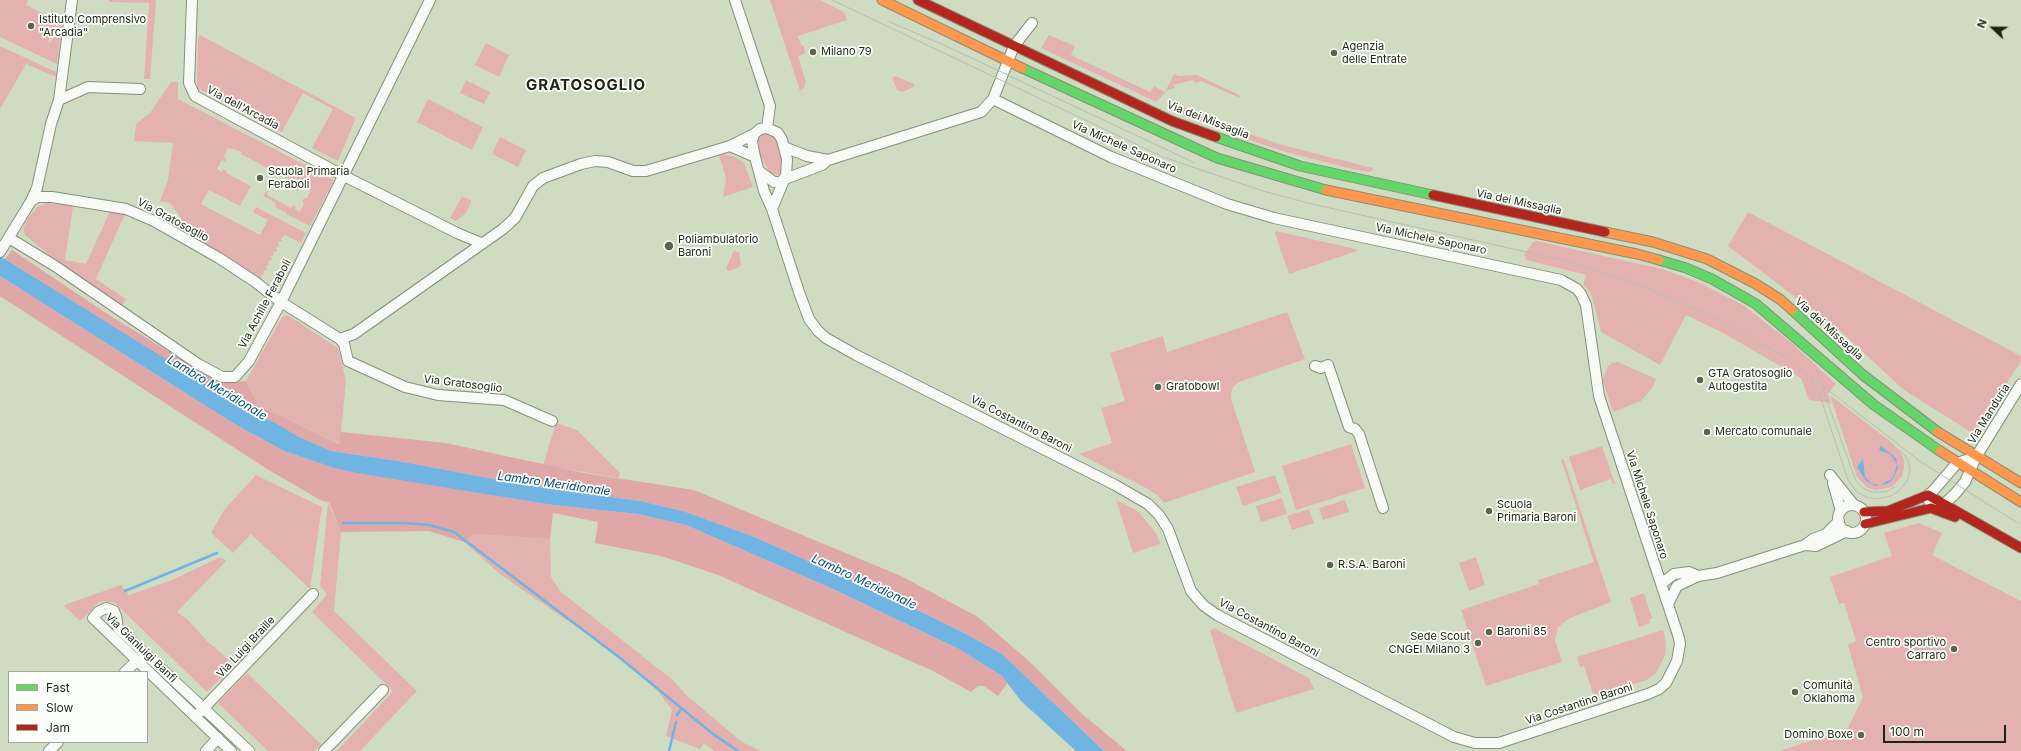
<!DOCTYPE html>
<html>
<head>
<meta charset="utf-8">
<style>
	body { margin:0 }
	#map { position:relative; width:2021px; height:751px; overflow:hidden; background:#d0dcc2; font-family:Inter,sans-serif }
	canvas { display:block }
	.legend { position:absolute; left:8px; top:671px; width:140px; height:72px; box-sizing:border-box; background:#fdfffa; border:1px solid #a3a79e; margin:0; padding:5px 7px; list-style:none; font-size:12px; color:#1d2413 }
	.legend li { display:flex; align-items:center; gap:8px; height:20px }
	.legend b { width:20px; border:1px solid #a3a79e }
	.north { position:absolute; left:1973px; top:8px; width:40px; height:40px; -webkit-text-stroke:3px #fdfffa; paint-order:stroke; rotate:292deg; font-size:11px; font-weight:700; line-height:16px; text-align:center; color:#1d2413 }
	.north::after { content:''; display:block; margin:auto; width:14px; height:18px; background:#1d2413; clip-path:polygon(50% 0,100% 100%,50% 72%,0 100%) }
	.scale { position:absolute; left:1883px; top:725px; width:123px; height:18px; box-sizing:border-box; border:2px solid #1d2413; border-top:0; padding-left:5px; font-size:12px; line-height:14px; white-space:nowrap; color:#1d2413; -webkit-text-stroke:3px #fdfffa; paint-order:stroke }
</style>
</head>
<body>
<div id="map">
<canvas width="2021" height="751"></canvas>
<ul class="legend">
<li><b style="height:5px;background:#63d668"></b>Fast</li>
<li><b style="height:5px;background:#ff974d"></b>Slow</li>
<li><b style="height:5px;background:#b3261e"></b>Jam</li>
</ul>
<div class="north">N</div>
<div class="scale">100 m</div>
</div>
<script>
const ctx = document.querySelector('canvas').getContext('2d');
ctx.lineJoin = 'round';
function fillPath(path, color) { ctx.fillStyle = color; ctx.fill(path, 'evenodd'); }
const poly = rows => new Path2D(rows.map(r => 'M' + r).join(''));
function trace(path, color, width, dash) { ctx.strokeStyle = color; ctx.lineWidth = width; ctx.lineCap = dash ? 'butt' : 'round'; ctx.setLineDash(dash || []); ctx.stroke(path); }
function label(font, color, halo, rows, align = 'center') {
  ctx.font = font + ' Inter,sans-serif'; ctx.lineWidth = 3.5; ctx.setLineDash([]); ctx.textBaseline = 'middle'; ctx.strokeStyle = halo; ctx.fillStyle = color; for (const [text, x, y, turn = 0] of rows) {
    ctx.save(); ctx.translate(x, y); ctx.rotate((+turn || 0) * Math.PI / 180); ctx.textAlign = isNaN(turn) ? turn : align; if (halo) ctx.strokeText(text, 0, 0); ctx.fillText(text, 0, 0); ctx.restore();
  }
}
const green = poly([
	[0,0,26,0,28,1,26,5,58,21,48,42,50,43,60,23,62,24,57,64,0,37],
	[109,0,156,0,150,79,144,79,149,3,109,2],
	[770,0,820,0,844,12,847,20,798,36,801,45,804,46,805,53,798,56,806,82,804,88,800,91],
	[200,35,356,118,338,161,312,148,333,109,303,93,282,132,199,89,197,83,198,37],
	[1049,35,1075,46,1071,55,1150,92,1154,86,1165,92,1174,74,1179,76,1197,75,1239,95,1240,98,1201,81,1195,83,1194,80,1174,85,1175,88,1168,90,1156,102,1041,48],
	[486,43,509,55,499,77,475,65],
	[0,46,56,72,56,77,26,64,0,109],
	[895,76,914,84,914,87,902,92,897,90,892,78],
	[466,80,490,92,484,104,460,93],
	[171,82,178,82,178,99,334,180,310,226,286,214,287,213,275,207,276,203,263,196,266,191,268,192,267,195,291,208,293,205,296,207,295,210,300,212,304,203,302,202,304,198,306,199,311,191,304,187,305,185,302,183,298,191,296,190,298,184,272,170,273,168,269,166,267,168,241,154,242,152,228,148,224,156,226,158,225,162,222,160,217,169,222,172,223,169,227,171,226,173,251,186,240,206,209,190,201,204,260,235,268,220,253,212,256,207,306,233,301,243,285,235,281,238,282,241,278,242,279,246,276,247,277,251,273,252,274,255,271,256,272,260,268,261,269,265,266,266,267,270,263,271,264,274,261,275,262,279,180,231,181,218,170,203,160,201,168,180,173,143,134,141,136,124,150,113],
	[428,99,483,127,472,150,417,122],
	[1170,102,1173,102,1215,120,1216,128,1167,107],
	[1227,126,1282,145,1373,168,1372,171,1369,172,1352,169,1286,152,1235,135],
	[768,130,777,139,784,157,782,173,779,175,770,173,759,153,758,136,760,133],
	[500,137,526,150,518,167,492,154],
	[723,154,735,157,744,163,753,187,723,197,726,178,719,155],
	[462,196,472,201,466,213,456,221,450,218],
	[47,203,73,206,65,260,86,264,111,209,125,214,96,279,126,299,121,307,59,263,25,235,23,228,29,217,37,207],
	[1748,212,2021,356,2021,361,1974,434,1904,390,1839,330,1728,246],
	[1276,231,1356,249,1357,251,1289,274,1275,233],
	[1537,241,1662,269,1698,282,1743,305,1793,344,1836,384,1828,394,1831,403,1809,400,1801,378,1723,333,1686,315,1660,365,1601,332,1591,293,1583,284,1586,275,1526,260,1524,255,1533,242],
	[734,251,739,252,741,265,738,268,728,271,726,268],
	[1287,312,1305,359,1239,382,1233,387,1231,394,1231,399,1255,472,1164,503,1157,495,1146,488,1079,454,1112,443,1101,408,1125,401,1110,353,1163,336,1167,352],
	[287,315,338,348,346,380,340,444,258,405,246,381,282,317],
	[1618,362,1656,379,1653,387,1641,401,1613,412,1603,381,1604,376,1608,366,1612,363],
	[1830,395,1891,442,1900,451,1904,460,1904,468,1902,476,1892,487,1876,490,1868,488,1857,477],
	[556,423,577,430,620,473,618,478,543,465],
	[1351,444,1365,488,1296,510,1282,466],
	[1602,446,1615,484,1613,484,1611,479,1580,490,1569,457],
	[1561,459,1564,460,1611,602,1570,618,1558,627,1555,640,1562,662,1486,686,1461,610,1539,584,1538,580,1594,562],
	[256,475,322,507,310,589,251,534,233,553,211,533,224,510],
	[1275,475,1281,493,1243,506,1236,487],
	[1282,498,1287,514,1261,522,1256,506],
	[1116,500,1138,511,1156,533,1160,544,1133,553],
	[1345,500,1349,512,1323,520,1319,508],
	[328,502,341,532,334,611,417,691,360,751,337,751,393,691,312,612,327,594,320,586],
	[1309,509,1314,523,1292,530,1287,516],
	[1919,523,1942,533,1932,555,2021,601,2021,751,1780,751,1848,728,1863,697,1848,645,1856,641,1844,603,1839,604,1830,577,1892,556,1884,533],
	[474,534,550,539,551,577,561,592,674,681,685,694,742,742,761,751,714,751,704,743,700,749,666,736,672,710,655,687,593,638,501,575,464,542],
	[220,557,226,561,177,612,188,620,207,641,228,659,233,666,207,692,115,603,105,601,99,602,80,621,64,606,67,604,121,585,129,595,172,580],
	[1476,557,1485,585,1469,591,1459,563],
	[1644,593,1652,618,1649,620,1650,623,1639,627,1630,598],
	[1214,628,1309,678,1314,689,1236,713,1210,631],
	[1663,630,1666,642,1665,655,1656,673,1647,680,1594,697,1584,666,1580,667,1577,657],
	[247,673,321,744,315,751,268,751,218,703]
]);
const forest = poly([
	[12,250,112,317,186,362,217,378,231,382,246,381,258,405,339,444,341,432,446,443,584,473,694,490,901,576,978,617,1030,662,1081,713,1127,751,1104,751,1002,654,964,633,909,606,752,536,683,511,640,501,531,486,398,461,331,451,299,437,274,422,251,412,188,374,5,259],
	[0,276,233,423,284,451,334,468,553,505,638,514,686,525,833,589,959,649,1002,676,1008,682,998,696,984,686,978,686,971,692,933,671,718,575,661,556,595,543,598,522,553,513,550,539,474,534,464,542,429,531,341,532,329,502,322,501,267,469,0,296]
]);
const water = poly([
	[0,256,251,412,274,422,299,437,331,451,398,461,531,486,640,501,683,511,752,536,909,606,964,633,1002,654,1104,751,1076,751,1021,701,1002,676,959,649,833,589,686,525,638,514,553,505,357,473,334,468,284,451,233,423,0,276],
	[1881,446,1896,458,1898,468,1895,475,1891,481,1886,484,1875,486,1866,481,1857,467,1863,459,1865,477,1872,484,1880,485,1890,480,1894,475,1897,464,1890,454,1879,450]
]);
const stream = poly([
	[343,523,404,523,429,525,454,532,620,658,713,734,738,751],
	[125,591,217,553],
	[677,715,681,709],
	[669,751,676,722]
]);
const street = poly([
	[192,0,189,83,195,96,344,176,457,233,481,243],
	[735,0,770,106,767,128],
	[59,100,88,87,140,89],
	[754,134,752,142,755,157],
	[730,146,755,157,764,191,772,209,799,292,809,319,818,331,826,338,856,355,1115,485,1148,504,1159,515,1168,529,1191,591,1203,605,1217,615,1454,737,1475,743,1499,743,1648,694,1659,689,1666,683,1677,661,1680,644,1679,638,1599,396,1586,305,1581,294,1577,289,1561,280,1274,218,1227,204,1111,157,993,99],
	[784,147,807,156,828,160],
	[785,179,822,165,828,160,981,112,993,99,1014,46,1032,23],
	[31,201,37,188,51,124,59,100,72,0],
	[772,209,784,180],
	[9,238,55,266,198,364,222,377,235,377,249,361,281,302,430,0],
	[0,252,31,201,37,197,52,197,126,209,154,221,219,258,254,281,281,302,340,339,344,344,348,361,405,387,438,395,504,400,552,421],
	[340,339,354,334,503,229,515,218,533,186,543,178,581,164,595,161,608,162,633,171,646,171,730,146,754,134,760,129,767,128,778,133,782,140,787,159,786,176,781,182,774,182,759,171],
	[1315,366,1321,368,1328,365,1349,427,1355,429,1359,434,1383,508],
	[1830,475,1854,505],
	[1833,483,1841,511],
	[1929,501,1928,495,1934,490,1957,463,1976,457],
	'1838 519a14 14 0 1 1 28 0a14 14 0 1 1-28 0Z',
	[1938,506,1945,503,1954,495,1965,482,1976,457,2021,384],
	[1805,545,1813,539,1826,534,1839,521],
	[1661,584,1674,574,1689,572,1698,576],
	[1668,604,1677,586,1698,576,1717,573,1805,545,1816,546,1847,531],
	[125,672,142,656],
	[200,712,313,594],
	[49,751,58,742],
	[206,751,218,738],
	[231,751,93,618,98,612,106,608,114,611,116,616,118,628,249,751],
	[324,751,383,690]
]);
const fast = poly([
	[1022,68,1217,158,1326,190],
	[1216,137,1300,166,1433,195],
	[1659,260,1686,268,1712,279,1756,304,1874,405,1940,451],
	[1792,310,1863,375,1938,432]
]);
const slow = poly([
	[882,0,1022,68],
	[1326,190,1637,254,1659,260],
	[1605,232,1653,242,1707,259,1756,284,1781,300,1792,310],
	[1938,432,2021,483],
	[1940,451,2021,502]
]);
const jam = poly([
	[918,0,1172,121,1216,137],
	[1433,195,1605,232],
	[1864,512,1888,511,1928,495,2021,548],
	[1865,524,1931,508,1955,517]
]);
const tram = poly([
	[832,0,1163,157,1263,191,1312,204,1567,261,1624,279,1664,295,1712,317,1784,356,1921,462,2021,525],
	[890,22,946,46,1195,163],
	[1811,379,1820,396,1848,480,1856,491,1866,497,1877,499,1891,496,1900,490,1907,481,1910,470,1908,460,1901,451],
	[1822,387,1856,481,1863,488,1871,492,1885,492,1895,487]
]);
const markers = [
	[31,26,4,"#5c6450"],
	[813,52,4,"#5c6450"],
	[1334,53,4,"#5c6450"],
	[260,178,4,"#5c6450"],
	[669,246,5,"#5c6450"],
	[1700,380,4,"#5c6450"],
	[1158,387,4,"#5c6450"],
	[1707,432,4,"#5c6450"],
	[1489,511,4,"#5c6450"],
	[1330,565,4,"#5c6450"],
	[1489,632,4,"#5c6450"],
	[1478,643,4,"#5c6450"],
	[1954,649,4,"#5c6450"],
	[1795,692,4,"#5c6450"],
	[1861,735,4,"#5c6450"]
];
const poiNames = [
	["Istituto Comprensivo",39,20],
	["\"Arcadia\"",39,33],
	["Agenzia",1342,47],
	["delle Entrate",1342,60],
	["Milano 79",821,52],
	["Scuola Primaria",268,172],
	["Feraboli",268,185],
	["Poliambulatorio",678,240],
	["Baroni",678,253],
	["GTA Gratosoglio",1708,374],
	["Autogestita",1708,387],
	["Gratobowl",1166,387],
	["Mercato comunale",1715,432],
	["Scuola",1497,505],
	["Primaria Baroni",1497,518],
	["R.S.A. Baroni",1338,565],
	["Baroni 85",1497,632],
	["Sede Scout",1470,637,"right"],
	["CNGEI Milano 3",1470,650,"right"],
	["Centro sportivo",1946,643,"right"],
	["Carraro",1946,656,"right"],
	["Comunità",1803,686],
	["Oklahoma",1803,699],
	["Domino Boxe",1853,735,"right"]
];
const streetNames = [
	["Via dell'Arcadia",243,108,28],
	["Via dei Missaglia",1208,120,21],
	["Via Michele Saponaro",1124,147,24],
	["Via dei Missaglia",1519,202,12],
	["Via Gratosoglio",173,220,28],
	["Via Michele Saponaro",1431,239,12],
	["Via Achille Feraboli",265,304,-62],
	["Via dei Missaglia",1829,329,42],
	["Via Gratosoglio",463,384,7],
	["Via Manduria",1989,414,-58],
	["Via Costantino Baroni",1021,424,27],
	["Via Michele Saponaro",1647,505,72],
	["Via Costantino Baroni",1269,628,28],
	["Via Luigi Braille",246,647,-47],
	["Via Gianluigi Banfi",141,648,44],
	["Via Costantino Baroni",1579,704,-18]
];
const waterNames = [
	["Lambro Meridionale",217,388,31],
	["Lambro Meridionale",554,484,8],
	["Lambro Meridionale",864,582,25]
];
const districtNames = [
	["GRATOSOGLIO",586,85]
];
fillPath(green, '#e4b1b1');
fillPath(forest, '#e0a7a9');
fillPath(water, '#6fb4e2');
trace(stream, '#6fb4e2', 2.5);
trace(street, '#868f7c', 12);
trace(fast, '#868f7c', 11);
trace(slow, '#868f7c', 11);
trace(jam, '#868f7c', 11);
trace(street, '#f8faf6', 10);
trace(fast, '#63d668', 9);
trace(slow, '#ff974d', 9);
trace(jam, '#b3261e', 9);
trace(tram, '#b9bcb5', 1);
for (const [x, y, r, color] of markers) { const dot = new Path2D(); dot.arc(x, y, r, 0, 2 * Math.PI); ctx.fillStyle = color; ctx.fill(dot); trace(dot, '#fdfffa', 1.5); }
label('11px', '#1d2413', '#fdfffa', poiNames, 'left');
label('11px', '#1d2413', '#fdfffa', streetNames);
label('italic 12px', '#014a7c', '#fdfffa', waterNames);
ctx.letterSpacing = '1px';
label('bold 15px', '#1d2413', '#fdfffa', districtNames);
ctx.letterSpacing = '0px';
</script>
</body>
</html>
